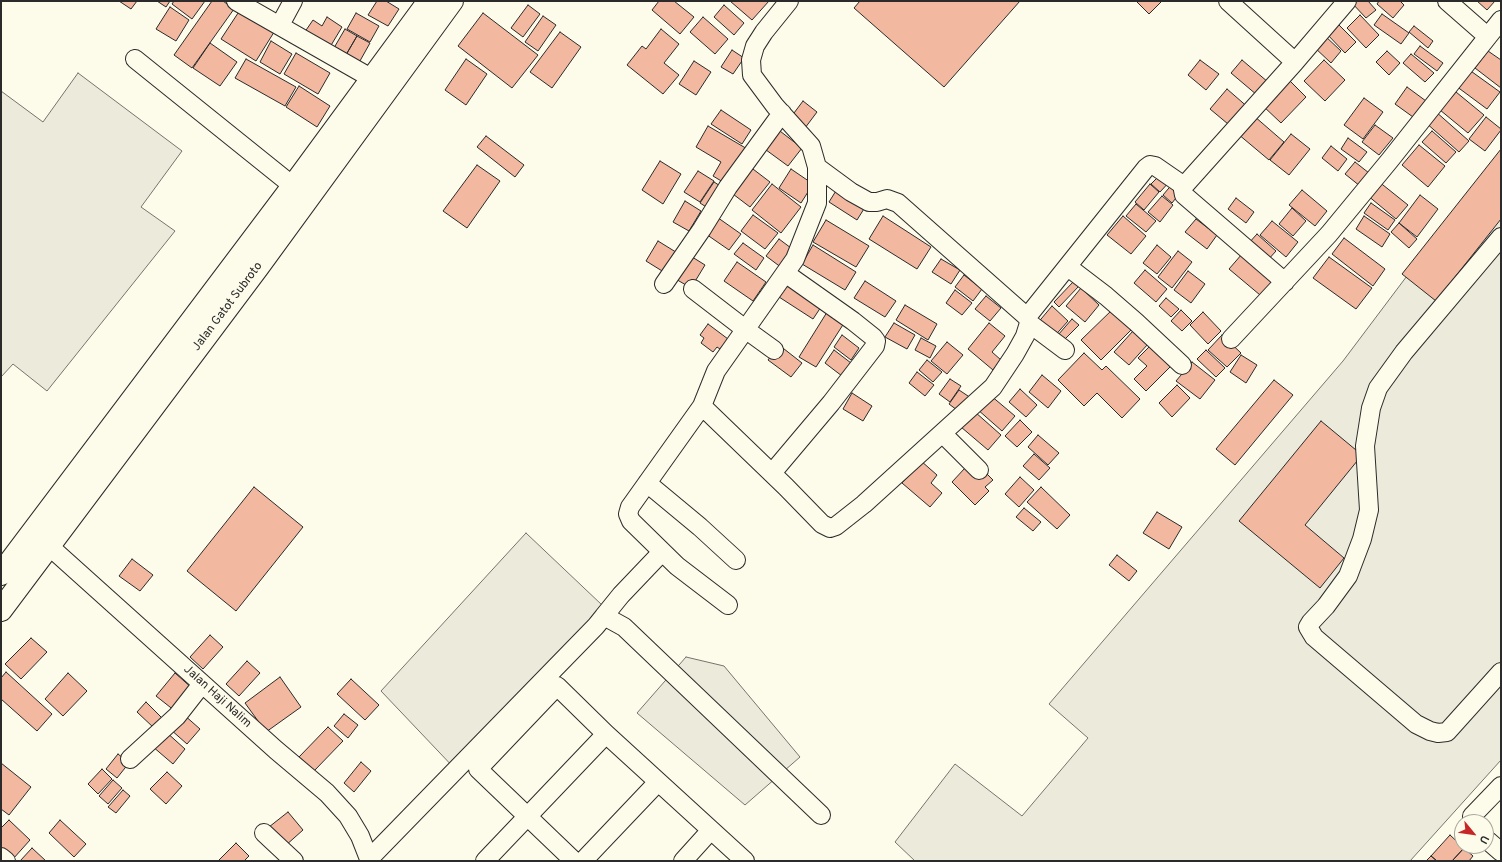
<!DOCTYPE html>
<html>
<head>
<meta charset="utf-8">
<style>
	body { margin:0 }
	#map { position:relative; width:1502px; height:862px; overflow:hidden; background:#fdfbea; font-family:Overpass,sans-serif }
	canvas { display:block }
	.frame { position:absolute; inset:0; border:2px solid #2b2b2b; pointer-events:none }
	.north { position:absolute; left:1454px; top:814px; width:40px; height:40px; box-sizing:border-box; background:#fdfbea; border:1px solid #a9a89e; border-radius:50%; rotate:119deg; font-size:11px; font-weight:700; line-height:16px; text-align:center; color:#2b2b2b }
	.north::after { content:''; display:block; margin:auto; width:14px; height:18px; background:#c62828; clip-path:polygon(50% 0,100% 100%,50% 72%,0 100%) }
</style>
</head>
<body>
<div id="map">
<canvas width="1502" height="862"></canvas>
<div class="frame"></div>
<div class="north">U</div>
</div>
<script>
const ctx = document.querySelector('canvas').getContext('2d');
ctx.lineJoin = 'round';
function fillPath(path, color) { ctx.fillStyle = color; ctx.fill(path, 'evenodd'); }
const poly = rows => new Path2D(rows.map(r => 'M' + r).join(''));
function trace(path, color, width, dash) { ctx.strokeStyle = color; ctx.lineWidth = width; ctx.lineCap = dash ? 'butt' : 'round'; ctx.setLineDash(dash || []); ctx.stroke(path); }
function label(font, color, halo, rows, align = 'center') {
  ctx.font = font + ' Overpass,sans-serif'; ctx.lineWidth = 3; ctx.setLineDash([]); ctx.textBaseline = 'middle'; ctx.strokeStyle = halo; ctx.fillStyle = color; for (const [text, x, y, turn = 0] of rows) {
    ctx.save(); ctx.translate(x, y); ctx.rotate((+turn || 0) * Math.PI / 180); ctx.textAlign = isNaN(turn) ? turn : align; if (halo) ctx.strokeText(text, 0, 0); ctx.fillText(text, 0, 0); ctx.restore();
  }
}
const green = poly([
	[78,73,182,151,141,207,175,231,47,391,13,364,1,377,1,91,43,122,78,73],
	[1501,151,1501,760,1410,861,915,861,895,842,955,764,1022,816,1088,738,1049,704,1343,361,1501,151],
	[526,533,602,605,573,656,457,771,381,691,526,533],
	[686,657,724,666,800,757,745,805,637,713,686,657]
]);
const building = poly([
	[119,1,137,1,131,9,119,1],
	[157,1,170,1,166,7,157,1],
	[174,1,205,1,192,19,172,4,174,1],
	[212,1,223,1,234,9,192,68,174,55,212,1],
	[377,1,386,1,399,9,388,26,368,15,377,1],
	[659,1,674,1,694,17,680,34,652,10,659,1],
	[730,1,769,1,752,20,730,1],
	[860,1,1020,1,944,87,854,8,860,1],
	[1136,1,1162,1,1149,14,1136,1],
	[1352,1,1368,1,1376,10,1366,18,1351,2,1352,1],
	[1379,1,1400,1,1404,5,1393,18,1377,4,1379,1],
	[1477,1,1495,1,1487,10,1477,1],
	[528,5,540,14,523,37,511,28,528,5],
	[724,5,744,23,734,35,714,17,724,5],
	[170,7,189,20,176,41,156,29,170,7],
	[242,7,276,29,256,61,221,39,242,7],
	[356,13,379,26,370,42,347,29,356,13],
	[483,13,538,55,512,88,458,46,483,13],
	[1382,14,1409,33,1401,44,1374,25,1382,14],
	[1360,15,1379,35,1366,48,1347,28,1360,15],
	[543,16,556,25,538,51,525,42,543,16],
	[327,17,342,27,327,52,302,36,313,20,322,26,327,17],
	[703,17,728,39,715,54,690,32,703,17],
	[1336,22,1356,42,1345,53,1326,33,1336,22],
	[1414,26,1433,41,1428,48,1409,32,1414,26],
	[345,29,357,36,343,60,331,53,345,29],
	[661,29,679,44,664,63,679,75,663,94,627,65,642,46,646,49,661,29],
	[560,32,581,47,552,88,530,72,560,32],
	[1324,35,1341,51,1331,63,1313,46,1324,35],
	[357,36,370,43,356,68,343,60,357,36],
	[271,41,292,54,280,74,260,62,271,41],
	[210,43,237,62,220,86,193,68,210,43],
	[1420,46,1443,63,1437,71,1414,54,1420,46],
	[732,50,744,58,733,74,721,67,732,50],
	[1387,51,1400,63,1389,75,1376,62,1387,51],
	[1488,51,1501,60,1501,88,1475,68,1488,51],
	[296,53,330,73,318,94,284,74,296,53],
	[1411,54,1434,73,1425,82,1403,63,1411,54],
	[246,59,296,87,285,106,235,78,246,59],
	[466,59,487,74,466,105,445,90,466,59],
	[1200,60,1219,74,1206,90,1188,75,1200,60],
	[1242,60,1268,82,1257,95,1231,73,1242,60],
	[1324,60,1345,80,1325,101,1304,81,1324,60],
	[694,61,711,72,696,95,679,84,694,61],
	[1468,69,1500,92,1487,109,1456,86,1468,69],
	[1288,79,1306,97,1281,123,1262,105,1288,79],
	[299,86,330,106,317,127,286,107,299,86],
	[1407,87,1426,101,1413,117,1395,104,1407,87],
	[1227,89,1250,109,1234,129,1210,109,1227,89],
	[1456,92,1484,115,1468,133,1440,110,1456,92],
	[1364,98,1383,112,1363,139,1344,125,1364,98],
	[803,101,817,112,805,128,791,117,803,101],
	[721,110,751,130,742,144,711,124,721,110],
	[1435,111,1469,141,1459,152,1425,122,1435,111],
	[1254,116,1284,142,1269,160,1238,134,1254,116],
	[1486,117,1501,129,1501,130,1485,151,1469,139,1486,117],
	[1375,125,1393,138,1379,155,1362,142,1375,125],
	[708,126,749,150,728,185,713,176,721,162,696,147,708,126],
	[776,128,802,148,788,166,762,147,776,128],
	[1432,131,1456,152,1446,163,1422,142,1432,131],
	[1291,134,1310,149,1289,175,1270,160,1291,134],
	[486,136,524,165,515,177,477,147,486,136],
	[1348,138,1367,152,1359,162,1341,149,1348,138],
	[1419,145,1445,166,1428,187,1402,165,1419,145],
	[1331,146,1347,159,1338,171,1322,158,1331,146],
	[1501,149,1501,219,1436,301,1402,274,1501,149],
	[660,161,681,174,663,204,642,190,660,161],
	[1355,162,1369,173,1360,186,1345,174,1355,162],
	[477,165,500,181,467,228,443,211,477,165],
	[749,166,770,182,750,207,729,191,749,166],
	[791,169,813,184,801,203,779,188,791,169],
	[698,171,714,181,700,202,684,192,698,171],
	[1163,172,1171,180,1160,192,1151,184,1163,172],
	[1378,181,1408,205,1396,219,1367,195,1378,181],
	[714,182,725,189,711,210,700,203,714,182],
	[1174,182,1183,189,1172,203,1163,195,1174,182],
	[772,184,801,207,781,233,752,210,772,184],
	[1150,184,1159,192,1144,210,1135,202,1150,184],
	[839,186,867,204,857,220,829,202,839,186],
	[1302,190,1327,211,1315,226,1289,205,1302,190],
	[1420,195,1438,209,1417,237,1399,223,1420,195],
	[1162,196,1173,205,1160,222,1148,212,1162,196],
	[1236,198,1254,212,1246,223,1228,209,1236,198],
	[685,201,701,211,689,231,673,222,685,201],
	[1371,203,1395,220,1388,230,1364,213,1371,203],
	[1136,204,1156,221,1146,232,1126,216,1136,204],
	[1292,208,1306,221,1293,236,1279,224,1292,208],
	[714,215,741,234,729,250,703,232,714,215],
	[753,215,778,233,765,249,741,231,753,215],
	[883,216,931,247,917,269,869,239,883,216],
	[1123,216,1146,236,1131,254,1107,235,1123,216],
	[1364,216,1390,234,1382,247,1356,229,1364,216],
	[1196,219,1217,235,1207,249,1185,232,1196,219],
	[826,220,869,246,856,267,813,242,826,220],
	[1272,221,1298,242,1286,257,1260,235,1272,221],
	[1399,223,1417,239,1409,248,1391,232,1399,223],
	[1257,234,1276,251,1267,261,1248,244,1257,234],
	[1344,238,1385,269,1373,286,1332,254,1344,238],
	[779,239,795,251,782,268,766,256,779,239],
	[658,241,679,254,667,274,646,261,658,241],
	[743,243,764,258,756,270,734,254,743,243],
	[813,245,856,272,845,290,802,264,813,245],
	[1157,245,1171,257,1157,274,1143,263,1157,245],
	[1178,251,1192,262,1172,288,1158,277,1178,251],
	[1242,254,1279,284,1266,300,1229,269,1242,254],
	[689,255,705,265,691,288,674,278,689,255],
	[1329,257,1372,288,1356,309,1313,278,1329,257],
	[941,259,960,270,951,284,932,272,941,259],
	[737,262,766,282,753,301,724,281,737,262],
	[1145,270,1167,289,1156,302,1134,283,1145,270],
	[1188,271,1205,284,1191,303,1174,290,1188,271],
	[964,275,982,289,973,301,955,287,964,275],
	[865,281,896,301,885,317,854,298,865,281],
	[1074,281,1079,286,1059,307,1054,302,1074,281],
	[789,283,823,304,813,319,779,297,789,283],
	[1081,288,1099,305,1085,322,1066,306,1081,288],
	[955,290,972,303,962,315,946,303,955,290],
	[986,296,1001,308,990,321,975,309,986,296],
	[1166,298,1179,309,1171,317,1159,306,1166,298],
	[905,305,937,324,928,340,896,320,905,305],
	[1052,306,1068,321,1052,339,1036,325,1052,306],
	[829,309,846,320,816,367,799,357,829,309],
	[1113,309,1132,329,1101,360,1081,340,1113,309],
	[1181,310,1192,321,1182,331,1171,321,1181,310],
	[1203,312,1221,331,1208,344,1190,325,1203,312],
	[1072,319,1079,325,1064,340,1058,335,1072,319],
	[894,323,915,335,907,349,885,337,894,323],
	[989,323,1005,336,992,352,1001,360,993,370,968,349,989,323],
	[708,324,728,339,720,349,717,347,713,352,701,343,704,338,700,335,708,324],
	[1133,331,1148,344,1129,365,1114,352,1133,331],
	[842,335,859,348,851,360,834,347,842,335],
	[1222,335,1241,353,1227,367,1208,350,1222,335],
	[921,338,936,346,930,358,915,350,921,338],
	[1155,341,1175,362,1146,391,1134,379,1147,366,1138,358,1155,341],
	[947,342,963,355,947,374,931,361,947,342],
	[779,345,802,363,791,377,768,360,779,345],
	[834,350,851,363,842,376,825,363,834,350],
	[1206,350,1225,368,1216,377,1197,359,1206,350],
	[1084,353,1102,370,1106,366,1140,399,1122,418,1097,393,1084,406,1058,380,1084,353],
	[1241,355,1257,365,1246,383,1230,372,1241,355],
	[927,360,942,372,933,382,919,370,927,360],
	[1192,362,1215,380,1200,399,1176,381,1192,362],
	[917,372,934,385,925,396,909,383,917,372],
	[1042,375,1061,391,1048,408,1029,392,1042,375],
	[950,379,961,386,950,402,939,394,950,379],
	[1274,380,1293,395,1235,465,1216,449,1274,380],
	[1177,385,1190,398,1172,417,1159,403,1177,385],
	[1020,389,1037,405,1026,417,1009,402,1020,389],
	[959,390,971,398,961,413,949,404,959,390],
	[852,393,872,406,863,421,843,409,852,393],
	[990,395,1015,416,1002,431,977,409,990,395],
	[975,412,1001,435,988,450,961,427,975,412],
	[1020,420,1032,432,1017,447,1005,436,1020,420],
	[1321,421,1362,455,1305,525,1344,558,1320,588,1239,521,1321,421],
	[1038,435,1059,453,1048,465,1028,447,1038,435],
	[1034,454,1050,468,1039,480,1023,466,1034,454],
	[921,461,937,475,931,483,942,493,930,507,902,483,921,461],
	[965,468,976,478,984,471,993,480,985,487,989,491,975,505,952,482,965,468],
	[1020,477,1034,490,1019,507,1005,494,1020,477],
	[254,487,303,527,236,611,187,571,254,487],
	[1041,487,1070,515,1057,529,1027,502,1041,487],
	[1024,508,1041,522,1033,531,1016,517,1024,508],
	[1157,512,1182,527,1169,549,1143,533,1157,512],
	[1117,555,1137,571,1129,581,1109,565,1117,555],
	[132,559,153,575,140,591,119,576,132,559],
	[210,635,223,647,203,669,190,657,210,635],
	[31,638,47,652,21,679,5,664,31,638],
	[247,661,260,673,239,696,226,684,247,661],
	[6,672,52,714,37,731,1,699,1,678,6,672],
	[68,673,87,691,63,716,45,699,68,673],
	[175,673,193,689,175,711,156,696,175,673],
	[280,677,301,707,266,732,245,703,280,677],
	[351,679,379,705,365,720,337,694,351,679],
	[146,702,163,719,154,728,137,712,146,702],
	[183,714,200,729,187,744,170,729,183,714],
	[344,714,358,725,348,738,334,726,344,714],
	[328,727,343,741,314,771,299,757,328,727],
	[165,731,185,749,173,764,152,746,165,731],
	[118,754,129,763,117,778,106,769,118,754],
	[361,762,371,771,354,792,344,783,361,762],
	[1,763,31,787,9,815,1,809,1,763],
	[102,769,112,779,98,794,88,784,102,769],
	[167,772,182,786,166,804,150,789,167,772],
	[113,780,122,788,108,804,99,796,113,780],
	[123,790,130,796,116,813,108,807,123,790],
	[288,812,303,830,285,846,269,827,288,812],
	[9,820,30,840,13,859,1,847,1,828,9,820],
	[60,820,86,844,74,857,49,833,60,820],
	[1450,835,1464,848,1452,861,1437,861,1431,856,1450,835],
	[236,843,249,856,244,861,218,861,236,843],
	[32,848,46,861,20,861,32,848],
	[1464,848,1473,856,1469,861,1452,861,1464,848],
	[1431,856,1437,861,1426,861,1431,856]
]);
const minor = poly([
	[236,1,371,78],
	[1228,1,1295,62],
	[1447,1,1487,36],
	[280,25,293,1],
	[135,59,293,186],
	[1501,237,1404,352,1378,388,1371,408,1365,446,1369,510,1362,539,1348,576,1326,606,1311,622,1308,627,1314,637,1416,724,1430,731,1438,733,1447,732,1501,672],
	[1068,267,1106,296,1136,322,1182,365],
	[1285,282,1184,195,1183,190,1184,186,1295,62,1347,1],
	[664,284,702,229,728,187,782,113],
	[693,289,745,329,774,350],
	[1027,317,1146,168,1150,165,1155,166,1184,186],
	[1029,323,1065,350],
	[1231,339,1329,234,1390,160,1501,20],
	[702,406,786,487,822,524,830,528,836,526,864,504,993,387,1015,354,1025,336,1029,323,1027,317,898,203,887,199,877,202,869,202,851,192,817,167],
	[943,434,979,470],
	[772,473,831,403,875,346,876,341,873,337,853,321,785,273],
	[647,483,700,527,736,560],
	[49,546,276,750,327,793,348,816,360,836,369,859,371,861],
	[728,605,677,566,631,521,628,514,630,507,702,406,716,371,795,259,817,203,817,167,811,146,775,106,752,75,751,60,755,46,764,32,789,1],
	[604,616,621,595,662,552],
	[130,759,177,716,202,684],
	[1472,822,1472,816,1474,814,1501,786],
	[264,833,294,861],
	[1486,839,1501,852],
	[1,857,6,861],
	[369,861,369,859,596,626,604,616,624,627,821,815],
	[485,861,606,734,745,861],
	[574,861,478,769,557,686,606,734],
	[583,861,658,782],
	[683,861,711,830]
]);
const highway = poly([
	[1,574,293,186,429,1],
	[1,610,258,267,452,1]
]);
const streetNames = [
	["Jalan Gatot Subroto",228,307,-53],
	["Jalan Haji Nalim",217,697,42]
];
fillPath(green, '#ecebdb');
trace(green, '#74746e', 1);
fillPath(building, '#f2b8a0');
trace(building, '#2b2b2b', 1);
trace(minor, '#2b2b2b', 20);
trace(highway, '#2b2b2b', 24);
trace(minor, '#fdfbea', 18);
trace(highway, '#fdfbea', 22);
label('12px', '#2b2b2b', '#fdfbea', streetNames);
</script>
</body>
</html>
